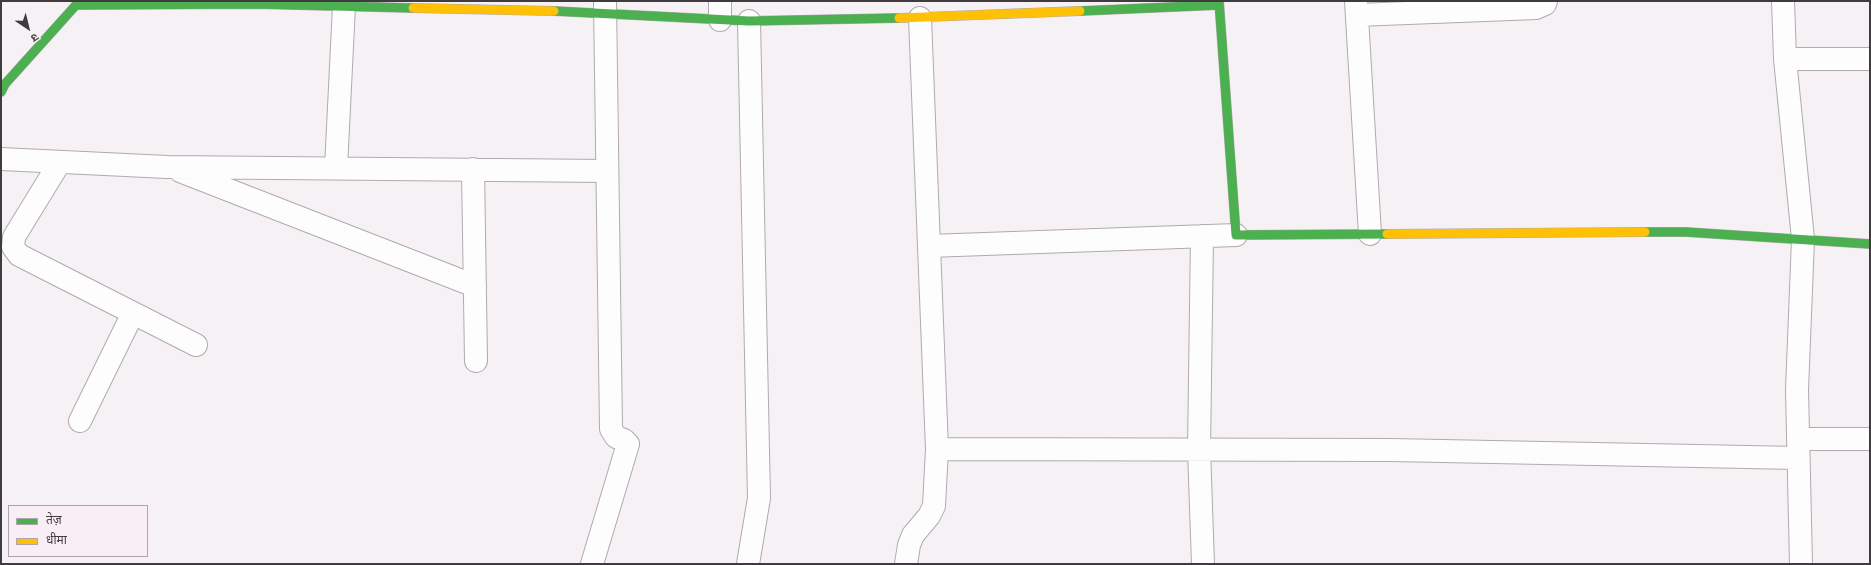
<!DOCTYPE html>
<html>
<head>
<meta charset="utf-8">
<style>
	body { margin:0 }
	#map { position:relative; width:1871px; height:565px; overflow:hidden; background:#f6f1f4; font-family:"Asap Condensed","Noto Sans Devanagari",sans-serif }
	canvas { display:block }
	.frame { position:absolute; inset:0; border:2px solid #3f3b3e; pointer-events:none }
	.legend { position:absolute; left:8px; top:505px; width:140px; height:52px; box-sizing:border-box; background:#f9eef5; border:1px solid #afa6ac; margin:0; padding:5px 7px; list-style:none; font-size:12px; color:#3f3b3e }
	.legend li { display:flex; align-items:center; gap:8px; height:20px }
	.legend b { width:20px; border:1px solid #afa6ac }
	.north { position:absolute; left:8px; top:8px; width:40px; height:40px; -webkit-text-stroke:3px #f9eef5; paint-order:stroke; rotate:145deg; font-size:11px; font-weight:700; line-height:16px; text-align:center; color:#3f3b3e }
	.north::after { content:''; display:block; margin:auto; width:14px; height:18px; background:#3f3b3e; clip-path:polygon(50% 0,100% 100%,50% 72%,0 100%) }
</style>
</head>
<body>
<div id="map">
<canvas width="1871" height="565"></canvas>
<div class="frame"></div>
<ul class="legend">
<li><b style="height:5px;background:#4caf50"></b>तेज़</li>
<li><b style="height:5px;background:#ffc107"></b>धीमा</li>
</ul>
<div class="north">उ</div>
</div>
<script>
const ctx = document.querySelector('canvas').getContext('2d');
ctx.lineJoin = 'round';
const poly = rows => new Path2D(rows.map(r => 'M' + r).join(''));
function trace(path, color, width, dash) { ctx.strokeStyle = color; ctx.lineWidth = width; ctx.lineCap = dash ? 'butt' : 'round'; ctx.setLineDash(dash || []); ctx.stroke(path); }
const street = poly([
	[720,1,720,20],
	[1356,1,1370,234],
	[1783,1,1785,59,1803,239,1797,390,1801,564],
	[1357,15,1536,8,1545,4,1546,1],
	[1785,59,1870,59],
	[1,159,167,167,607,171],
	[60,162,14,237,13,247,19,255,196,345],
	[336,168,344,6],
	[473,169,476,361],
	[180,171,475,286],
	[1202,236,1199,450,1203,564],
	[929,246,1236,235],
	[80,421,133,313],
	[1798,439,1870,439],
	[937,449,1391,450,1798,458],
	[592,564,628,444,624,440,616,437,611,429,605,1],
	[748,564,759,498,749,21],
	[906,564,909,545,913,535,929,516,934,506,937,449,920,18]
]);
const fast = poly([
	[1219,1,1236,235,1387,234],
	[554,11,749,21,899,18],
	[1080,11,1219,5],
	[1,92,5,84,76,5,257,4,413,8],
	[1645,232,1686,232,1870,244]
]);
const slow = poly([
	[413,8,554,11],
	[899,18,1080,11],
	[1387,234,1645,232]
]);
trace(street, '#afabad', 24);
trace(fast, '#afabad', 10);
trace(slow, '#afabad', 10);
trace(street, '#fefdfd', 22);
trace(fast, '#4caf50', 9);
trace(slow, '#ffc107', 9);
</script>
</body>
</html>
